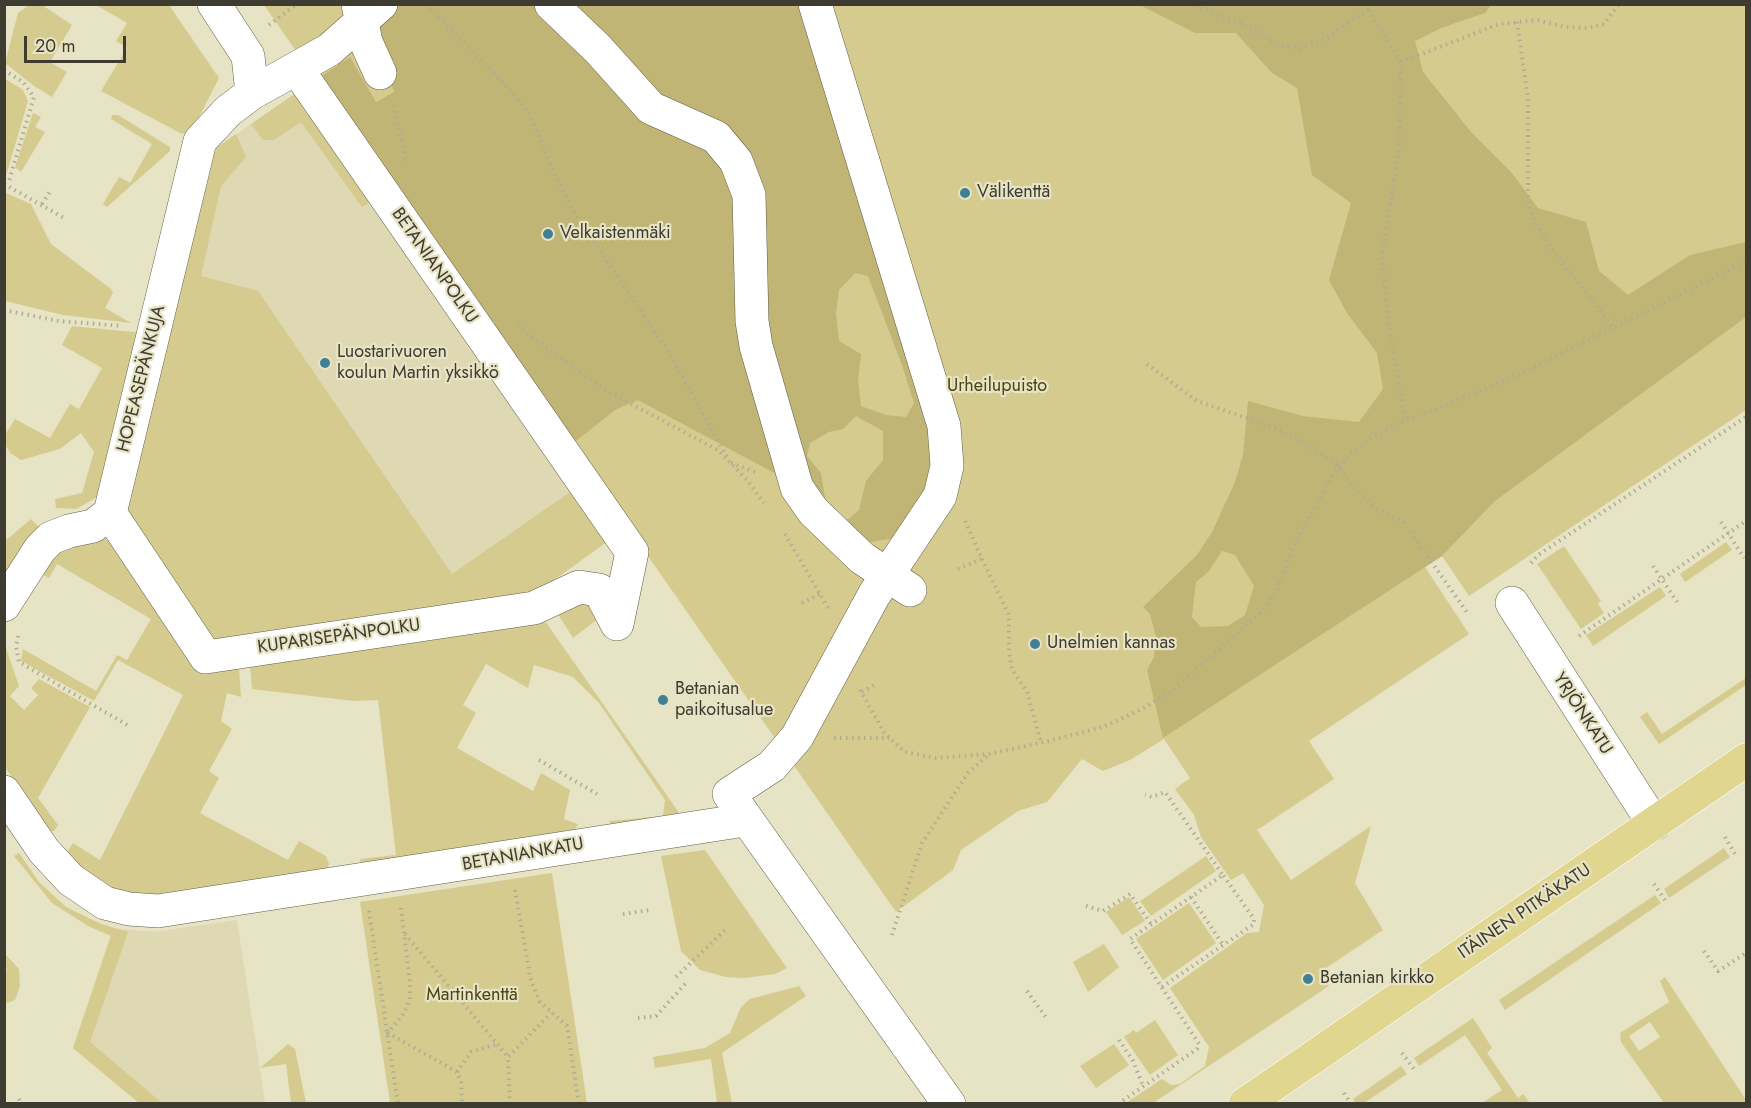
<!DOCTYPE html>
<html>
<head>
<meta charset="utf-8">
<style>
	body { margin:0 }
	#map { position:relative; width:1751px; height:1108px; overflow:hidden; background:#e7e3c5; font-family:Jost,sans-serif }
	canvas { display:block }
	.frame { position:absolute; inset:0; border:6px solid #3e3c30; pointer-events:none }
	.scale { position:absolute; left:24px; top:36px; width:102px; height:27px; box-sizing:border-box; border:3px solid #3e3c30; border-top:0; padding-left:8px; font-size:18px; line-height:21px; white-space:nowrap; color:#3e3c30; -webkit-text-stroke:4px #e7e3c5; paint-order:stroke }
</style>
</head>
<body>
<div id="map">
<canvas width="1751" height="1108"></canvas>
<div class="frame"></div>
<div class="scale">20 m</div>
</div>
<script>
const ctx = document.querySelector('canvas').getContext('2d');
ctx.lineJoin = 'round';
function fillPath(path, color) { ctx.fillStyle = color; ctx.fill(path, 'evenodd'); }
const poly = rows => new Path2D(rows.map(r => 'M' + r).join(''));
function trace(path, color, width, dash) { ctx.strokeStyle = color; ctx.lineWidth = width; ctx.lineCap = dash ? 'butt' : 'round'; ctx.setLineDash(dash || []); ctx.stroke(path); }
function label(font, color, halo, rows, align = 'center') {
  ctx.font = font + ' Jost,sans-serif'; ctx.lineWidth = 4.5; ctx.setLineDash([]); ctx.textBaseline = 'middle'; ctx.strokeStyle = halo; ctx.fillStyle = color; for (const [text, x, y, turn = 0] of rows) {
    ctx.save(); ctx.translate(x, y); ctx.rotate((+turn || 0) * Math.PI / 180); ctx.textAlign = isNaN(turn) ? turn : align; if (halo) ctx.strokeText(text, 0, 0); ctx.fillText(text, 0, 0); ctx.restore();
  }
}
const built = poly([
	[299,91,611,539,529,598,125,514,216,148],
	[237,920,265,1103,139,1103,73,1048,113,928,154,932]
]);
const green = poly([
	[29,5,42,5,72,25,50,62,67,72,52,97,34,86,5,63,18,13],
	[96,5,169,5,219,78,197,121,193,135,180,133,101,91,127,48,116,41,127,23],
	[264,5,1746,5,1746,410,1469,596,1442,556,1425,567,1469,634,1309,741,1334,779,1257,830,1291,880,1371,826,1355,883,1383,930,1320,972,1329,986,1153,1103,1126,1103,1162,1079,1171,1085,1180,1084,1205,1066,1209,1047,1170,988,1247,933,1259,932,1264,905,1243,873,1231,880,1201,837,1194,815,1175,789,1190,778,1164,739,1130,760,1103,771,1082,759,1047,802,1018,811,961,850,953,870,896,912],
	[4,78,23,90,28,101,5,179],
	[299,91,374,199,362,207,301,122,274,140,263,140,251,124],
	[33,113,41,117,35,127,45,132,21,172,15,167],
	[112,115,118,115,170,147,170,151,107,207,103,204,119,177,130,183,152,144,111,119],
	[236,134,246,157,221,186,201,276,258,291,452,574,576,488,611,539,529,598,214,645,125,514,216,148],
	[4,192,31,204,51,244,111,289,113,293,105,308,131,323,63,315,5,301],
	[72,326,144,333,99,496,76,509,56,508,55,499,82,493,94,452,81,433,60,449,21,460,10,453,6,446,5,435,15,419,50,438,70,404,79,409,102,368,62,345],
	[31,519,39,527,5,588,5,541],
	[103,538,113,542,239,666,241,697,227,693,221,721,232,729,209,771,219,778,200,813,288,860,299,841,326,856,329,864,327,871,146,898,107,890,66,854,73,843,100,860,183,695,118,660,94,701,21,661,23,649,96,691,117,655,127,660,151,619,57,564,49,578,36,571,51,551],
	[1726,542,1732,550,1685,582,1680,574],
	[1564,546,1601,601,1598,604,1604,613,1581,629,1537,564],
	[1660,587,1666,596,1593,646,1586,635],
	[583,594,603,615,573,638,556,611],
	[545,621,682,817,613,827,609,821,663,816,665,800,599,703,573,677,534,665,528,688,486,664,463,705,476,713,457,748,533,791,541,773,570,790,564,819,578,824,575,829,572,833,361,866,360,859,396,855,378,700,354,701,252,689,250,665],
	[4,642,19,686,10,696,24,710,38,695,31,688,39,679,90,707,38,798,58,825,54,831,48,832,5,767],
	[1746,678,1746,685,1659,744,1640,717,1647,712,1662,734],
	[1724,848,1730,857,1669,898,1664,889],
	[705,850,772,947,787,968,775,974,744,978,726,977,700,970,681,951,661,856],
	[19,853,39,882,66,907,101,924,128,932,90,1042,162,1103,139,1103,73,1048,111,936,88,926,52,903,14,856],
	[1206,856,1216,871,1151,916,1140,901],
	[552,873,587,1103,390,1103,360,902],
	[1655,895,1661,903,1505,1010,1499,1000],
	[1129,897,1145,921,1122,935,1106,912],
	[1189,903,1216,943,1163,980,1136,939],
	[1104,944,1119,967,1088,992,1073,962],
	[5,954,19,969,20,986,15,1000,5,1004,5,975,7,970,5,967],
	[1665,977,1746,1100,1746,1103,1664,1103,1621,1042,1620,1033,1669,1002,1660,981],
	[1650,1022,1660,1037,1639,1051,1629,1036],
	[799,986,806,996,722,1053,732,1103,717,1103,711,1059,655,1068,653,1057,705,1048,730,1033,741,1007,750,999],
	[1473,1018,1492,1048,1487,1053,1518,1098,1523,1094,1530,1103,1482,1103,1502,1090,1465,1035,1419,1066,1414,1058],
	[1155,1020,1178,1055,1150,1075,1124,1037,1134,1030,1136,1033],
	[288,1044,295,1049,306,1103,291,1103,286,1064,260,1068],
	[1114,1044,1129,1065,1096,1088,1080,1066],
	[1401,1066,1407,1074,1364,1103,1356,1103,1353,1099]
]);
const forest = poly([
	[394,5,799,5,829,94,846,159,926,404,934,441,933,469,916,511,896,538,858,544,808,491,638,400,615,410,571,445,316,80,350,57,376,102,394,92,383,60,380,26],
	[855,273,868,276,902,365,914,403,906,417,886,415,861,406,858,380,861,354,839,341,836,313,839,290],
	[856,416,883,431,883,460,866,481,859,510,849,519,839,519,825,498,821,473,807,456,810,443,829,432,843,429],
	[1140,5,1491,5,1485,13,1441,28,1415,41,1423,72,1471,132,1511,172,1538,208,1586,222,1599,271,1628,295,1690,255,1746,242,1746,317,1495,501,1442,556,1163,738,1147,670,1154,657,1156,637,1150,614,1143,607,1197,555,1212,532,1235,482,1243,455,1248,401,1303,416,1359,422,1383,389,1377,353,1347,313,1329,280,1351,203,1312,175,1297,88,1272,73,1236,33,1195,33],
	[1222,551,1235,555,1254,586,1245,615,1228,626,1201,627,1192,617,1196,582,1209,571]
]);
const path = poly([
	[426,4,511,91,529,113,554,173,574,212,668,351,727,457],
	[1189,4,1236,21,1280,45,1301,48,1324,39,1368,10,1370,4],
	[1368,10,1401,62,1399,149,1382,256,1388,319,1405,420],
	[1517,22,1528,99,1528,203,1536,224,1554,252,1614,328],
	[269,25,297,4],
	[1401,62,1499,24,1537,20,1565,27,1588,28,1604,24,1619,4],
	[4,70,23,82,34,97,8,184],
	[393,105,407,164],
	[4,184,66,219],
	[42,204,51,190],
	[4,310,59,321,122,326],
	[519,324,530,336,605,390,718,450,747,480,764,503],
	[1147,364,1197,401,1275,428,1319,452,1339,467,1350,483,1376,508,1404,523,1469,615],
	[4,415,6,413],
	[731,463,758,473],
	[1721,522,1744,558],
	[785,534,828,608],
	[982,559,1009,615,1009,653,1012,669,1027,692,1041,742],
	[1531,563,1538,555,1746,417],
	[1653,566,1677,602],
	[958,569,982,559,964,518],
	[802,603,820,594],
	[18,636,16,647,19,662,129,726],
	[1579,636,1746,521],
	[860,690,885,734,905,752,935,758,989,754,1049,741,1103,727,1140,710,1169,693,1262,611,1277,591,1293,547,1331,477,1349,455,1373,437,1405,420,1437,409,1527,371,1746,261],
	[862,692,874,685],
	[834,738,889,738],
	[539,760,597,794],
	[1725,837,1735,854],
	[1654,884,1665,900],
	[515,890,531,981,540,1002,567,1026,579,1104],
	[1191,897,1223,945],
	[1086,906,1103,911,1130,894,1151,924],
	[401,908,410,983,410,999,404,1013,388,1033,457,1072,461,1082,462,1104],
	[369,911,398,1104],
	[623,914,650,910],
	[405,934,508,1057],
	[892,935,922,843,968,773,988,755],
	[1704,951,1718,971,1746,953],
	[676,977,725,930],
	[1162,987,1254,924,1254,919,1223,875],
	[1027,991,1048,1020],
	[638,1018,656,1016,686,983],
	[1119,1040,1133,1061,1143,1086],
	[1402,1053,1414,1069],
	[457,1072,471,1052,497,1044],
	[1344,1093,1351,1104],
	[19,1099,22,1104],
	[510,1104,508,1057,551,1013],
	[1118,1104,1197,1049,1199,1044,1130,939,1223,875,1165,792,1152,797,1145,795]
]);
const minor = poly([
	[358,4,366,42,380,73],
	[551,4,598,49,651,108,716,137,736,161,749,195,752,321,756,346,797,488,813,511,862,558,910,590],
	[815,4,944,426,947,466,940,496,874,595,797,737,772,766,729,794,949,1104],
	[297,69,632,552,617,624],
	[252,93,329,50,381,4],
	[110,513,206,657,534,608,579,587,599,590,617,624],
	[1512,603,1654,824],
	[4,605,40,549,51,538,69,531,93,526,110,513,200,141,228,111,252,93,248,56,214,4],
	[4,792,44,851,71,880,105,903,129,909,158,911,745,820]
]);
const major = poly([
	[1245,1104,1746,760]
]);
const markers = [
	[965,193,6,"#417f95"],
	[548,234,6,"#417f95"],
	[325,363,6,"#417f95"],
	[1035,644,6,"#417f95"],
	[663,700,6,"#417f95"],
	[1308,979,6,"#417f95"]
];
const poiNames = [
	["Välikenttä",977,193],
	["Velkaistenmäki",560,234],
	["Luostarivuoren",337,353],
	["koulun Martin yksikkö",337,374],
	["Unelmien kannas",1047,644],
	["Betanian",675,690],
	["paikoitusalue",675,711],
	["Betanian kirkko",1320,979]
];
const streetNames = [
	["BETANIANPOLKU",434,266,55],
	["HOPEASEPÄNKUJA",142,379,-76],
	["KUPARISEPÄNPOLKU",339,637,-8],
	["YRJÖNKATU",1582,714,57],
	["BETANIANKATU",523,855,-10],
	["ITÄINEN PITKÄKATU",1525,912,-34]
];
const parkNames = [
	["Urheilupuisto",997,387],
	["Martinkenttä",472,996]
];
fillPath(built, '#ded8b3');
fillPath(green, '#d5cb8e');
fillPath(forest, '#c0b575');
trace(minor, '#615d44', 34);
trace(major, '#fff', 34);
trace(path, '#afac94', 4, [1.5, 4.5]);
trace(minor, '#fff', 33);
trace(major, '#e1d68f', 33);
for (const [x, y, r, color] of markers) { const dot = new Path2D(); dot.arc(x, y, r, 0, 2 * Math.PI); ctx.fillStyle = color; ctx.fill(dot); trace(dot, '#e7e3c5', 2); }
label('18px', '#3e3c30', '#e7e3c5', poiNames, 'left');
label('18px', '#3e3c30', '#e7e3c5', streetNames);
label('18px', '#4c4411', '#e7e3c5', parkNames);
</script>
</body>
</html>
